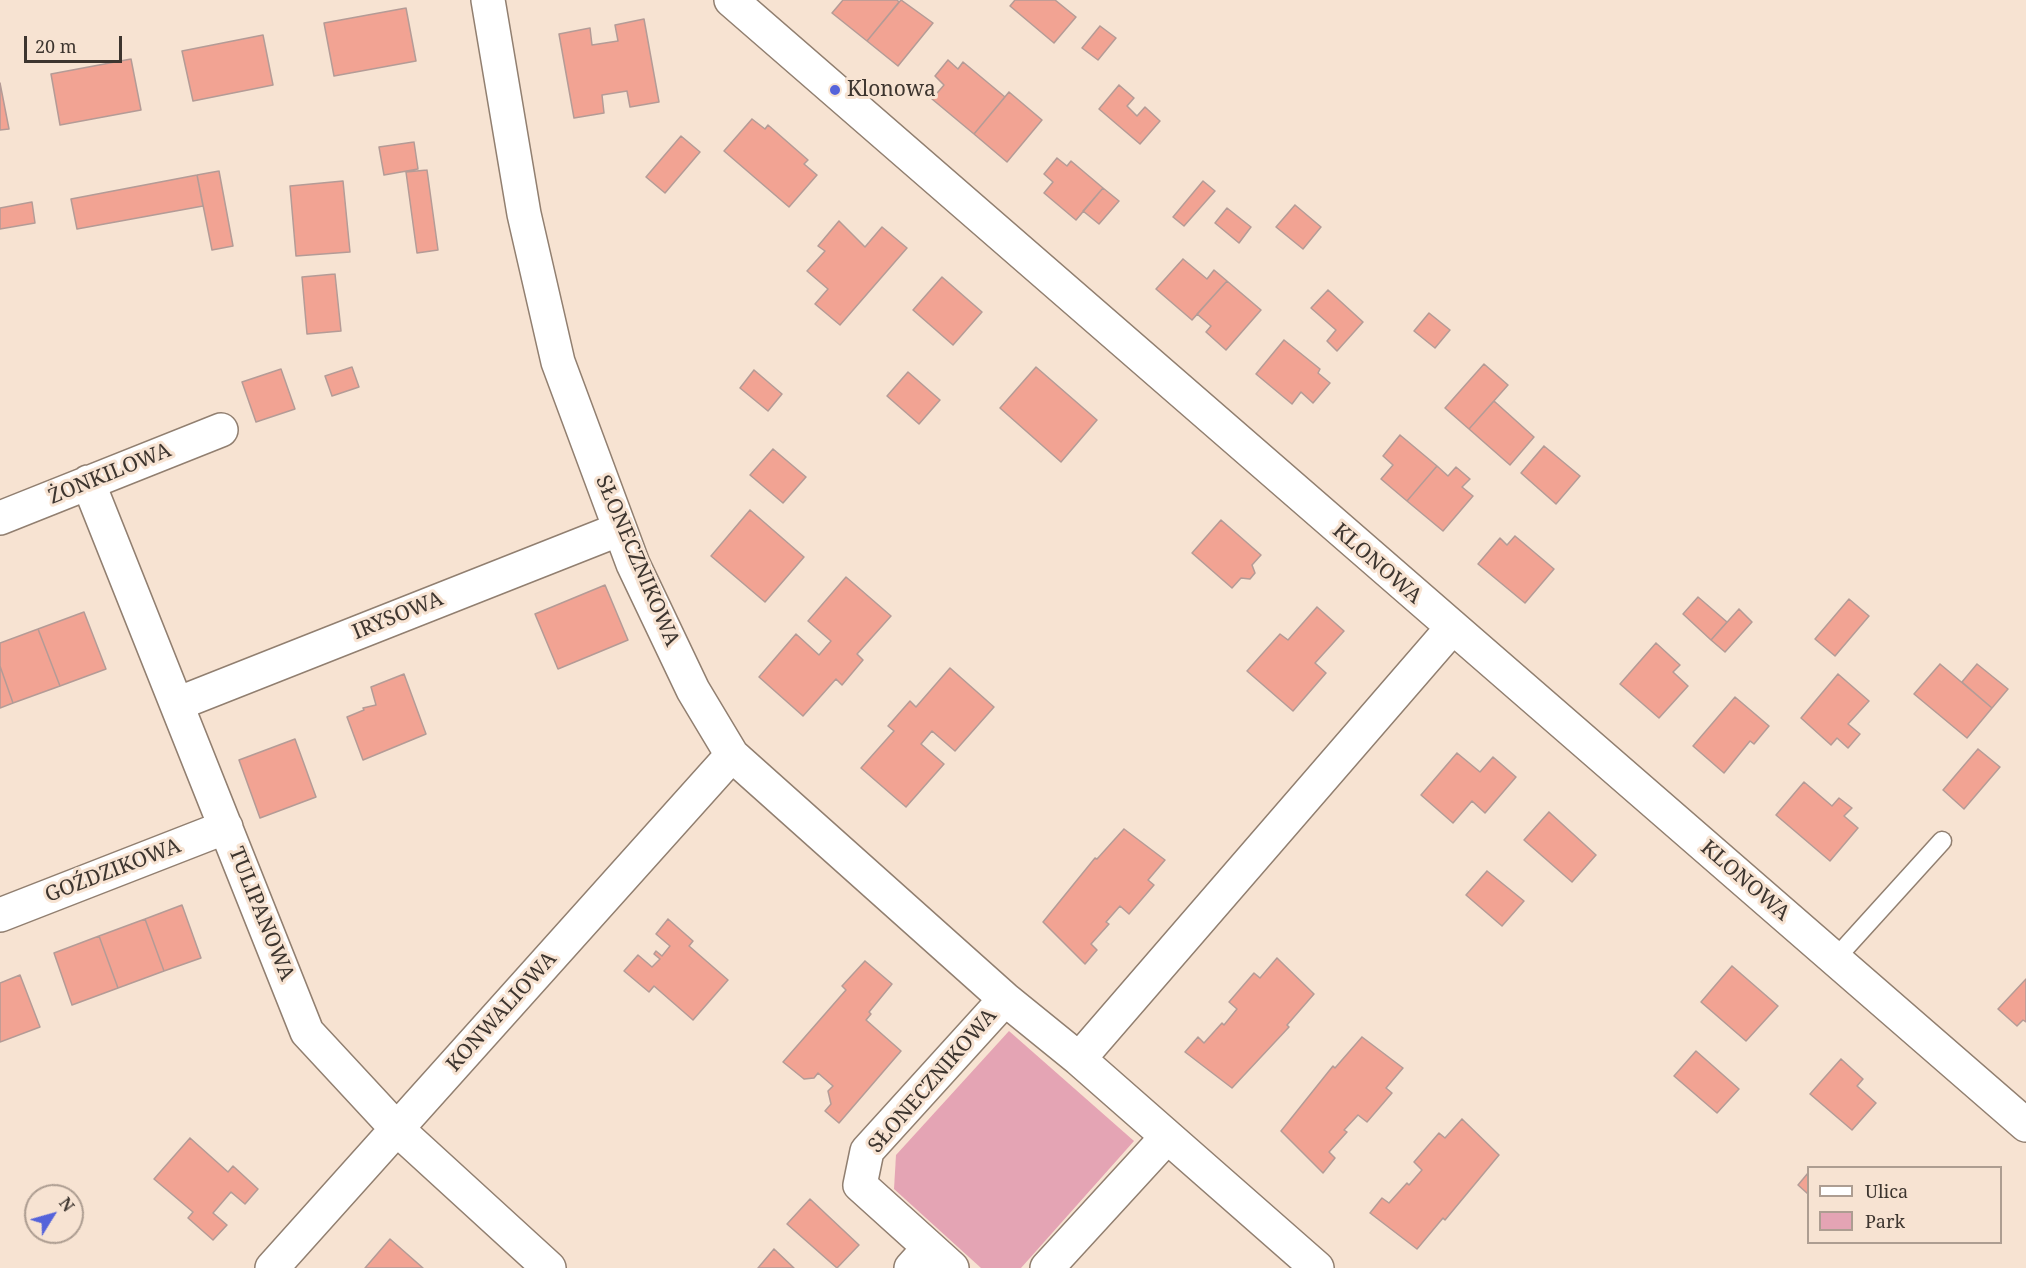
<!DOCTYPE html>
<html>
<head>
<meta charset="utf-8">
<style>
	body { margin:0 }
	#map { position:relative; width:2026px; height:1268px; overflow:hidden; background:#f7e3d2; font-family:"Noto Serif",serif }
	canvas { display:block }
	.legend { position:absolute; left:1807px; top:1166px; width:195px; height:78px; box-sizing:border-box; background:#f7e3d2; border:2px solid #ad9d91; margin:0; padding:8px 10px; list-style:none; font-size:18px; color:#3d352f }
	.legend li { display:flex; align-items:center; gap:12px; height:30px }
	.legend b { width:30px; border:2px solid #ad9d91 }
	.north { position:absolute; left:24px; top:1184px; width:60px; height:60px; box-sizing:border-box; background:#f7e3d2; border:2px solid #ad9d91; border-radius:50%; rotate:53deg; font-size:16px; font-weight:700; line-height:24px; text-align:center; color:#3d352f }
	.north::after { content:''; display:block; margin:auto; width:21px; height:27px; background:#5563da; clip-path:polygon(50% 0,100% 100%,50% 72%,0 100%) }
	.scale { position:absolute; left:24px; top:36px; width:98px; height:27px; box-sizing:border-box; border:3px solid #3d352f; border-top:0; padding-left:8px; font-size:18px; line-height:21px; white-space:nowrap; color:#3d352f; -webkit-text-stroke:4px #f7e3d2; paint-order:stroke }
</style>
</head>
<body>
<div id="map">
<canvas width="2026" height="1268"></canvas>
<ul class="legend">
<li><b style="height:8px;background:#fff"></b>Ulica</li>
<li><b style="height:16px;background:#e4a4b4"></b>Park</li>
</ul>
<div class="north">N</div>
<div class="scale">20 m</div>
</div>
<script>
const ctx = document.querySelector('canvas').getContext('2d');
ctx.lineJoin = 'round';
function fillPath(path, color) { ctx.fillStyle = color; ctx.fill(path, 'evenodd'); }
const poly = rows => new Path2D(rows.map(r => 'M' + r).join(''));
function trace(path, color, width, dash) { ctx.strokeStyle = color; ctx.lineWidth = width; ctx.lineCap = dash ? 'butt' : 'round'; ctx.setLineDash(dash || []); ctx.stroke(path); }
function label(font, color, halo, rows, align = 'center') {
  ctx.font = font + ' "Noto Serif",serif'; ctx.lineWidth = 6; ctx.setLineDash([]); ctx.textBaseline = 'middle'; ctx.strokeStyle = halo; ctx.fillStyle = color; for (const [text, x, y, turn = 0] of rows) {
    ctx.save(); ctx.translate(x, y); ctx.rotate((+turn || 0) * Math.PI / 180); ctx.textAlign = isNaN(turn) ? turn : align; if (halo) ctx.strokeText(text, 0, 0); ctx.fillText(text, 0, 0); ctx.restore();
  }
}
const green = poly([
	[1009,1031,1134,1141,1021,1268,981,1268,894,1189,896,1155]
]);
const building = poly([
	[843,0,897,0,899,2,867,41,832,13,843,0],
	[901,0,933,23,898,66,867,41,901,0],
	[1015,0,1055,0,1076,17,1054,43,1010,6,1015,0],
	[406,8,416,61,334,76,324,23,406,8],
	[644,19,659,102,630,107,627,91,602,95,604,113,574,118,559,34,590,28,592,45,618,41,615,25,644,19],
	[1100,26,1116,38,1098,60,1082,48,1100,26],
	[263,35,273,85,193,101,182,51,263,35],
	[131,59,141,110,60,125,51,74,131,59],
	[948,60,958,69,963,62,1005,97,974,134,932,99,944,85,935,76,948,60],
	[0,83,9,129,0,130,0,83],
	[1119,85,1134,98,1127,106,1137,116,1145,107,1160,121,1140,144,1099,109,1119,85],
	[1009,92,1042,120,1007,162,974,134,1009,92],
	[752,119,765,129,768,125,808,160,804,164,817,175,789,207,724,151,752,119],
	[681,136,700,152,665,193,646,177,681,136],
	[414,142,418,169,384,175,379,147,414,142],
	[1057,158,1067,166,1071,161,1103,188,1076,220,1044,193,1053,182,1044,174,1057,158],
	[427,170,438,250,417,253,406,172,427,170],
	[219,171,233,246,212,250,197,175,219,171],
	[197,175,203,206,77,229,71,199,197,175],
	[343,181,350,252,296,256,290,186,343,181],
	[1203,181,1215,191,1184,226,1173,217,1203,181],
	[1103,188,1119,201,1099,224,1083,211,1103,188],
	[32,202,35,223,0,229,0,208,32,202],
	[1295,205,1321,227,1303,249,1276,227,1295,205],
	[1227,208,1251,227,1239,243,1215,223,1227,208],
	[839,221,865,247,882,227,907,248,840,325,815,304,828,289,807,271,825,251,818,246,839,221],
	[1183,259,1207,279,1214,270,1227,281,1192,320,1156,289,1183,259],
	[335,274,341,331,307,334,302,277,335,274],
	[942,277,982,312,953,345,913,310,942,277],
	[1227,281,1261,310,1226,350,1206,332,1211,326,1197,314,1227,281],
	[1328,290,1363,322,1337,351,1327,341,1336,330,1311,308,1328,290],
	[1429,313,1450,330,1435,348,1414,331,1429,313],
	[1284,340,1320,369,1318,373,1330,383,1313,403,1301,392,1292,404,1256,374,1284,340],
	[1484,364,1508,385,1469,429,1445,408,1484,364],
	[352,367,359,387,332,396,325,376,352,367],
	[1036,367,1097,420,1061,462,1000,408,1036,367],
	[281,369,295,409,256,422,242,382,281,369],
	[754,370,782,394,768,411,740,388,754,370],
	[908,372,940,400,919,424,887,396,908,372],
	[1494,401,1534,437,1510,465,1469,429,1494,401],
	[1400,435,1437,466,1407,501,1381,479,1393,465,1383,456,1400,435],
	[1544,446,1580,476,1556,504,1521,473,1544,446],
	[773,449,806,477,783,503,750,475,773,449],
	[1437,466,1448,476,1456,467,1470,479,1462,487,1473,496,1443,531,1407,501,1437,466],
	[750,510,804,557,765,602,711,556,750,510],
	[1221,520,1261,555,1252,565,1255,573,1250,579,1241,578,1232,588,1192,553,1221,520],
	[1515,536,1554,569,1525,603,1478,564,1500,538,1507,545,1515,536],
	[846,577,891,616,857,654,863,660,842,685,836,679,803,716,759,677,796,634,819,655,831,641,808,621,846,577],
	[605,585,628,640,558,669,535,614,605,585],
	[1698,597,1727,622,1711,640,1683,614,1698,597],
	[1849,599,1869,616,1835,656,1815,639,1849,599],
	[1317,607,1344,631,1315,663,1326,673,1293,711,1247,671,1280,634,1288,640,1317,607],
	[1739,609,1752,622,1725,652,1711,640,1739,609],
	[84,612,106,669,60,686,38,629,84,612],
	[38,629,60,686,13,703,0,666,0,643,38,629],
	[1656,643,1680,665,1673,672,1688,686,1659,718,1620,684,1656,643],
	[1940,664,1992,708,1967,738,1914,694,1940,664],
	[1977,664,2008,689,1992,708,1962,682,1977,664],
	[0,666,13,703,0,708,0,666],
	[950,668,994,707,955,751,932,731,921,744,944,764,906,807,861,768,894,731,888,726,910,701,916,707,950,668],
	[404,674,426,734,363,760,347,717,364,710,363,708,376,705,371,687,404,674],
	[1838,674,1869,701,1848,724,1860,734,1848,748,1837,738,1831,745,1801,718,1838,674],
	[1735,697,1769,726,1754,744,1750,741,1724,773,1693,746,1735,697],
	[295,739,316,797,260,818,239,760,295,739],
	[1978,749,2000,767,1964,809,1943,790,1978,749],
	[1457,753,1480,772,1493,757,1516,777,1485,813,1472,801,1453,823,1421,795,1457,753],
	[1804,782,1832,806,1839,798,1852,808,1844,816,1858,828,1830,861,1776,815,1804,782],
	[1549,812,1596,855,1572,882,1524,840,1549,812],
	[1124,829,1165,860,1148,880,1154,885,1129,914,1120,906,1106,922,1109,924,1091,944,1097,950,1085,964,1043,922,1095,858,1097,859,1124,829],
	[1487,871,1524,901,1502,926,1466,895,1487,871],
	[182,905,201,958,164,971,145,919,182,905],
	[145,919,164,971,118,988,99,936,145,919],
	[668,919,693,941,689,946,728,980,693,1020,654,986,649,992,624,971,638,955,652,967,660,959,654,954,656,951,662,956,670,946,656,934,668,919],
	[99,936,118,988,72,1005,54,953,99,936],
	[1277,958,1314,994,1287,1025,1289,1027,1232,1088,1185,1052,1198,1037,1204,1043,1222,1023,1224,1025,1237,1009,1229,1002,1254,973,1260,978,1277,958],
	[865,961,892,984,869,1012,871,1014,866,1020,901,1051,839,1123,825,1111,831,1104,828,1091,833,1086,818,1073,814,1078,804,1079,783,1062,846,990,842,986,865,961],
	[1732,966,1778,1006,1746,1041,1701,1002,1732,966],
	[20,975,40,1027,0,1042,0,983,20,975],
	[2026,979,2026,1022,2023,1020,2017,1026,1998,1009,2026,979],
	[1362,1037,1403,1068,1386,1088,1392,1093,1367,1122,1358,1115,1344,1130,1347,1132,1329,1152,1335,1158,1323,1173,1281,1131,1333,1066,1335,1068,1362,1037],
	[1696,1051,1739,1089,1717,1113,1674,1076,1696,1051],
	[1841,1059,1863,1079,1857,1086,1876,1103,1852,1130,1810,1094,1841,1059],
	[1462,1119,1499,1155,1445,1220,1443,1218,1417,1249,1370,1213,1382,1198,1389,1203,1407,1183,1409,1185,1422,1170,1414,1162,1439,1133,1445,1138,1462,1119],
	[190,1138,228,1172,233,1166,258,1189,245,1204,231,1192,213,1213,227,1225,213,1240,188,1218,193,1212,154,1179,190,1138],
	[1808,1173,1808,1194,1798,1185,1808,1173],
	[810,1199,859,1245,837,1268,787,1224,810,1199],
	[390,1239,423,1268,365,1268,390,1239],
	[774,1249,794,1268,758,1268,774,1249]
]);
const service = poly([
	[1835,959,1942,841]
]);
const minor = poly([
	[488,0,524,214,558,362,633,564,693,690,732,755,1005,999,1079,1059,1317,1268],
	[731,0,2026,1125],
	[88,482,307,1032,397,1129,549,1268],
	[0,518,221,430],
	[177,704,620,529],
	[0,915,226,827],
	[1079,1059,1452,628],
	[272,1268,732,755],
	[911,1268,929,1248],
	[952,1268,860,1185,867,1151,1005,999],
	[1047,1268,1167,1137]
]);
const markers = [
	[835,90,6,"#5563da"]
];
const poiNames = [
	["Klonowa",847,90]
];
const streetNames = [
	["ŻONKILOWA",110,474,-22],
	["SŁONECZNIKOWA",637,561,67],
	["KLONOWA",1377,564,41],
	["IRYSOWA",398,616,-22],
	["GOŹDZIKOWA",113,871,-21],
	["KLONOWA",1745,881,41],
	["TULIPANOWA",261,914,68],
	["KONWALIOWA",502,1012,-48],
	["SŁONECZNIKOWA",933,1081,-49]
];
fillPath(green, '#e4a4b4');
fillPath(building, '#f2a393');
trace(building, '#b49b96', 1.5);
trace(service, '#917f70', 21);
trace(minor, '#917f70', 36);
trace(service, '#fff', 18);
trace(minor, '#fff', 33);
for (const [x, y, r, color] of markers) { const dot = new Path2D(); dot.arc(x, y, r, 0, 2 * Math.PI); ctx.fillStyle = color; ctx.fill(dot); trace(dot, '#f7e3d2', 2); }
label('21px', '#3d352f', '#f7e3d2', poiNames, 'left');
label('21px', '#3d352f', '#f7e3d2', streetNames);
</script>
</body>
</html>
